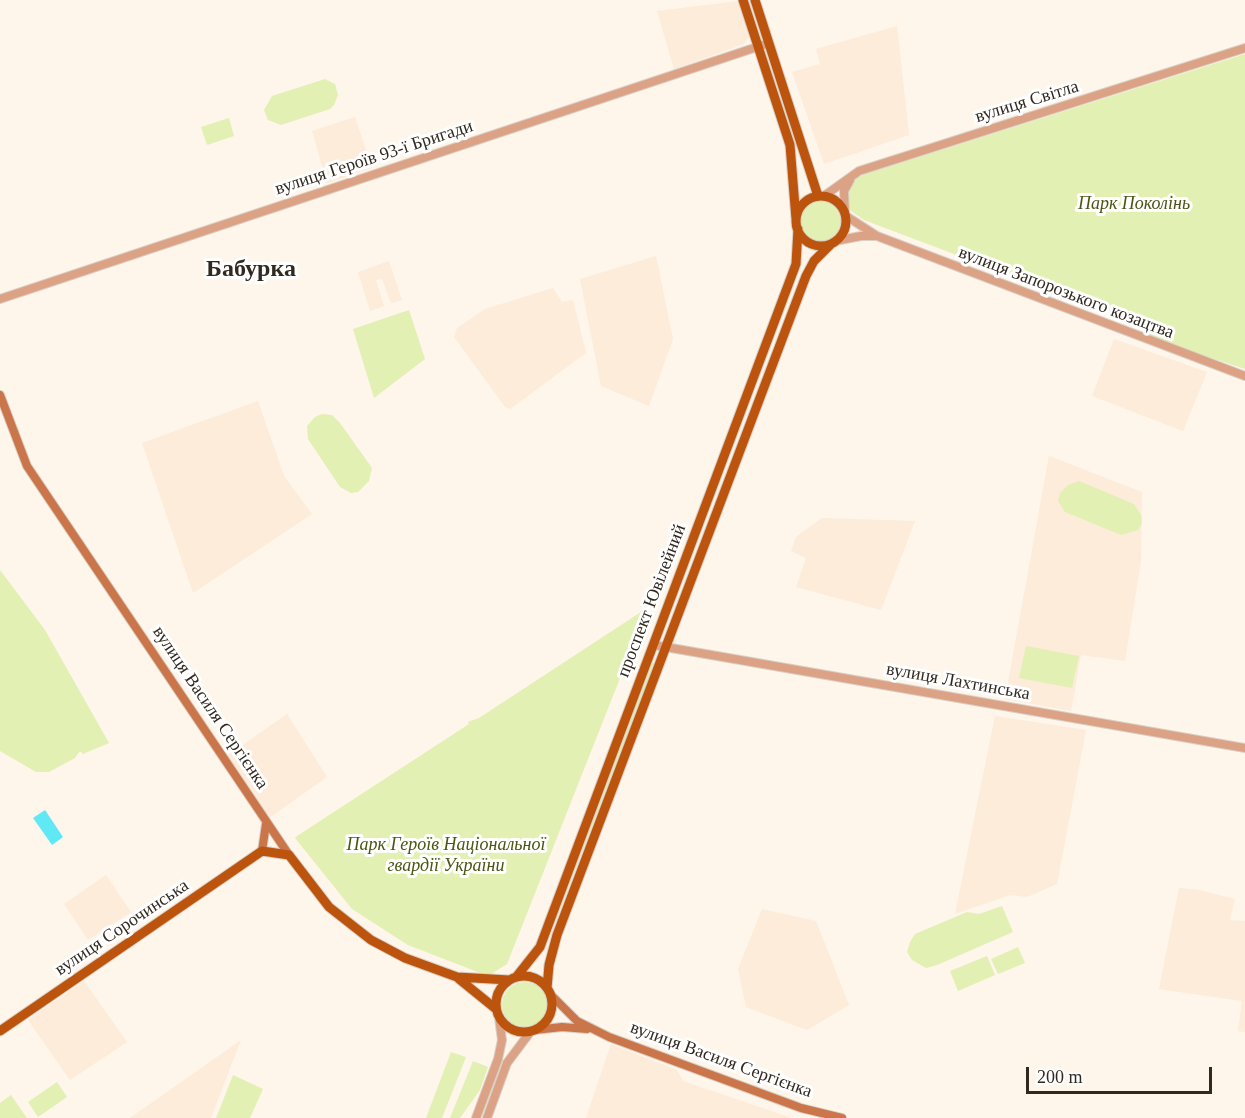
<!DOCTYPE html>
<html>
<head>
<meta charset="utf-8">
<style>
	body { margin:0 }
	#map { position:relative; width:1245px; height:1118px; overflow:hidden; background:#fef5eb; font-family:Georgia,serif }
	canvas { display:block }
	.scale { position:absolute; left:1026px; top:1067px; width:186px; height:27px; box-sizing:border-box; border:3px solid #312920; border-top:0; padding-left:8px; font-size:18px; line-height:21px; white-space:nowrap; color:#312920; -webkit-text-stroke:4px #fff; paint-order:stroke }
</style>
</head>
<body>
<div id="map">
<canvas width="1245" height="1118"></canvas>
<div class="scale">200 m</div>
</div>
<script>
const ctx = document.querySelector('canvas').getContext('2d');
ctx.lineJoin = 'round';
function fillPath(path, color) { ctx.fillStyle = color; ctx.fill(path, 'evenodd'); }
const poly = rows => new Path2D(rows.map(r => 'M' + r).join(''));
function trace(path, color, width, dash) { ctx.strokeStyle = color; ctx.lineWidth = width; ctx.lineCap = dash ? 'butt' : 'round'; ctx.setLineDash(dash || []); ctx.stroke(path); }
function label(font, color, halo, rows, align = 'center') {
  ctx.font = font + ' Georgia,serif'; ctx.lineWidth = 6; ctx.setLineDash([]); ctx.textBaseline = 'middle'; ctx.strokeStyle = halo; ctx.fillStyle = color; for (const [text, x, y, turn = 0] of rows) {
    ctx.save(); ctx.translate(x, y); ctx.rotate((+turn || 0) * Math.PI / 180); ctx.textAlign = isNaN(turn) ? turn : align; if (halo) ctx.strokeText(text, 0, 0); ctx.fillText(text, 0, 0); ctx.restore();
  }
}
const built = poly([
	[739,1,750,36,744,44,674,69,657,11],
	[897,26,909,135,824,164,792,72,820,64,816,49],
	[355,117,372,168,327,183,312,131],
	[656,256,673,339,649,406,601,386,580,279],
	[389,261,402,300,391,303,382,279,376,280,384,306,370,311,358,272],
	[553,288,562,302,573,300,586,353,510,409,505,407,454,337,457,328,485,309],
	[1114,339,1207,372,1183,431,1092,396],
	[258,401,284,476,312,514,193,593,142,443],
	[1049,456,1142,492,1141,561,1125,661,1081,655,1071,711,1005,699],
	[822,518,915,521,881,610,796,587,806,558,791,551,796,537],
	[287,714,327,777,269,818,227,756],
	[995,716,1086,730,1057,884,1027,897,1010,895,955,914],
	[106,875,131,912,88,940,64,904],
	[1179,888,1199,890,1235,899,1230,920,1245,921,1245,1032,1238,1031,1242,1001,1159,989],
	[762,909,816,921,849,1005,807,1030,746,1007,738,969],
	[84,981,127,1042,70,1080,28,1020],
	[241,1040,211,1118,130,1118],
	[611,1044,677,1070,683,1081,792,1118,586,1118]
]);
const green = poly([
	[1245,54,1245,369,1160,341,1126,319,864,220,851,211,847,202,848,190,856,177],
	[325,79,335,84,338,95,334,105,330,109,281,125,268,120,264,110,272,96],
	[229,118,234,136,207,145,201,127],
	'799 220a22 22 0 1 1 44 0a22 22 0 1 1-44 0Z',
	[409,310,425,359,374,398,353,329],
	[322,414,332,415,340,423,372,468,369,481,358,492,351,493,340,487,308,439,307,426,315,417],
	[1079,481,1134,504,1141,515,1142,523,1138,530,1121,535,1065,512,1058,501,1060,493,1068,485],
	[0,570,45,630,109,743,83,754,80,751,75,758,49,772,36,772,0,751],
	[644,610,626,663,507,964,488,976,408,945,352,909,295,838,297,836,469,724,468,722,479,718],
	[1026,646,1079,656,1072,688,1019,678],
	[652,663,655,663,545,948,561,904],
	[1002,906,1013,932,937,965,926,968,912,960,907,952,910,942,915,934,967,912,979,914],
	[1018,947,1025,963,998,974,991,959],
	[987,956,995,975,958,991,950,971],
	'502 1005a23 23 0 1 1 46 0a23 23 0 1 1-46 0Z',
	[451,1052,466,1057,442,1118,426,1118],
	[473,1061,488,1067,480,1090,460,1118,450,1118],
	[233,1075,263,1089,250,1118,216,1118],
	[57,1082,67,1097,38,1117,28,1102],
	[11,1095,27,1118,0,1118,0,1103]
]);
const water = poly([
	[45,810,63,837,52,845,33,818]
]);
const tertiary = poly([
	[824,196,859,171,1245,48],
	[845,213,844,191,850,180],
	[846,216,877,236,1245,376],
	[835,241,861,236,875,236],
	[0,299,769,43],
	[654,645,1245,748],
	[476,1118,498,1059,502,1040,499,1018],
	[487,1118,507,1063,531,1031]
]);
const secondary = poly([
	[0,395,27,466,289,855],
	[262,851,266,824],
	[551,995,577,1021,609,1037,801,1108,842,1118],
	[535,1030,562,1027,587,1029]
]);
const primary = poly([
	[743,0,790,145,796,219],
	[755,0,818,196],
	'796 221a25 25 0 1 1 50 0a25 25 0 1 1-50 0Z',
	'496 1004a28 28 0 1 1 56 0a28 28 0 1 1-56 0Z',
	[517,976,540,947,796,264,798,229],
	[459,979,496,1009],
	[547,988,549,965,557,935,806,276,814,261,831,244],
	[0,1031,262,851,289,855,329,907,371,940,405,958,457,977,509,980]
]);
const streetNames = [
	["вулиця Світла",1027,102,-17],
	["вулиця Героїв 93-ї Бригади",374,158,-18],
	["вулиця Запорозького козацтва",1066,293,21],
	["проспект Ювілейний",652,601,-69],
	["вулиця Лахтинська",958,682,10],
	["вулиця Василя Сергієнка",210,708,56],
	["вулиця Сорочинська",122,928,-34],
	["вулиця Василя Сергієнка",721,1060,20]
];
const parkNames = [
	["Парк Поколінь",1134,204],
	["Парк Героїв Національної",446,845],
	["гвардії України",446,866]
];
const districtNames = [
	["Бабурка",251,270]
];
fillPath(built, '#fcecd9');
fillPath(green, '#e2f0b3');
fillPath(water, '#60e9f4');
trace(tertiary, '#d9d0c6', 10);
trace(secondary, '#d9d0c6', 10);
trace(primary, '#d9d0c6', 11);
trace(tertiary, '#dca285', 8);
trace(secondary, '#cb764a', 8);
trace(primary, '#bc540e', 9);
label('18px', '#312920', '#fff', streetNames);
label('italic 18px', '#4b5613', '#fff', parkNames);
label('bold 24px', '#312920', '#fff', districtNames);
</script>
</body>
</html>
